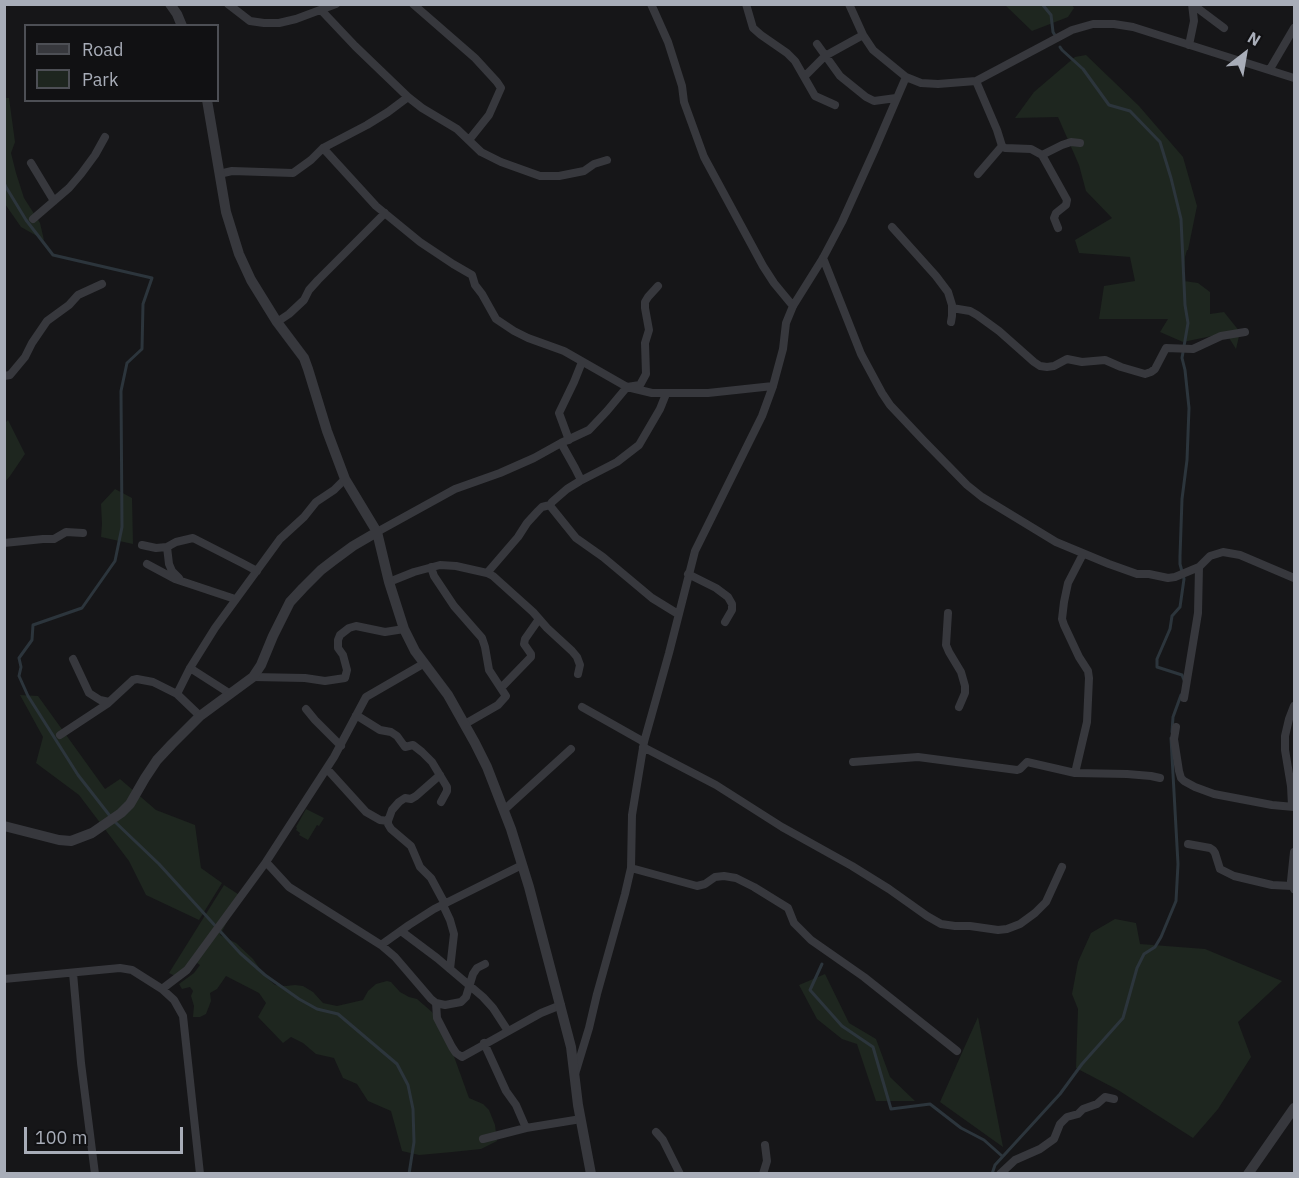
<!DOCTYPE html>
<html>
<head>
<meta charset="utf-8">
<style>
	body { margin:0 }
	#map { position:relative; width:1299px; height:1178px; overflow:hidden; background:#161618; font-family:"IBM Plex Sans",sans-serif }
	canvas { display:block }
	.frame { position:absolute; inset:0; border:6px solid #a8adb8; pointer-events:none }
	.legend { position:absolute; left:24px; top:24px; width:195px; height:78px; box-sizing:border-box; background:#111113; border:2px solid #4d4f55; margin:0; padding:8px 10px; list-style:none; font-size:18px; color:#a8adb8 }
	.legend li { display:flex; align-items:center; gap:12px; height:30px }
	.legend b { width:30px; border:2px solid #4d4f55 }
	.north { position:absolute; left:1215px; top:24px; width:60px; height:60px; -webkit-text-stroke:4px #111113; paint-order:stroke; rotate:31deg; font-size:16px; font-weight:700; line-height:24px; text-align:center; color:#a8adb8 }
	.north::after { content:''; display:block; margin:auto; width:21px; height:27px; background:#a8adb8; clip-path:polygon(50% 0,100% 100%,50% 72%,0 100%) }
	.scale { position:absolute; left:24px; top:1127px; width:159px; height:27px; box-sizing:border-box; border:3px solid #a8adb8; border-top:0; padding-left:8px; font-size:18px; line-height:21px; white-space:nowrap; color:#a8adb8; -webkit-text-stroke:4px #111113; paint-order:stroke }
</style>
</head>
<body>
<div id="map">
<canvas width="1299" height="1178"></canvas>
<div class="frame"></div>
<ul class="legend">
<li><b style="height:8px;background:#37383d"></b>Road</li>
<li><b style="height:16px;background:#1e261f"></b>Park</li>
</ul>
<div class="north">N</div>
<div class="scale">100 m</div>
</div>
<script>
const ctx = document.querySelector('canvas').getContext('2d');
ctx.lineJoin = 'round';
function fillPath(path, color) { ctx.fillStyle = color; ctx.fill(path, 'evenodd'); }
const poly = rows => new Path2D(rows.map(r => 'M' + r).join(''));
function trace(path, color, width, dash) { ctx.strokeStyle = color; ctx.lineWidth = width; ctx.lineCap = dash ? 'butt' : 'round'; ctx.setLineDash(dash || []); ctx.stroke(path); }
const green = poly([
	[1072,5,1074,8,1068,17,1032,31,1005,5],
	[1086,55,1139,106,1183,157,1197,206,1188,250,1187,250,1185,257,1184,281,1198,283,1210,292,1210,314,1224,312,1240,332,1236,349,1226,333,1183,342,1160,332,1168,319,1099,319,1104,286,1135,281,1130,257,1079,253,1075,240,1112,218,1086,191,1079,165,1058,117,1015,118,1034,92,1075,57],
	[4,98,9,98,15,142,11,153,16,173,24,198,40,223,44,240,21,227,5,204],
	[8,420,25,454,10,476,5,482,5,423],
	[115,489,132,498,133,544,101,537,102,524,101,504],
	[20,695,38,696,105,789,120,779,156,810,195,825,201,868,222,883,199,920,146,895,129,861,79,795,36,763,43,737],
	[306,809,324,818,319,826,317,825,308,840,299,835,300,833,296,830,297,828,296,827],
	[224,885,241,896,220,935,236,943,253,959,265,976,275,985,286,986,295,985,303,986,313,992,323,1003,337,1006,363,1000,368,991,376,984,387,981,391,982,400,992,409,997,417,999,432,1012,452,1051,469,1098,483,1104,489,1110,495,1125,497,1141,481,1149,452,1152,419,1155,402,1151,391,1111,368,1101,357,1084,343,1078,334,1058,316,1054,303,1043,291,1037,283,1043,258,1017,266,1003,259,993,226,976,217,989,210,993,211,1001,206,1014,200,1017,193,1017,194,1006,191,996,193,991,190,987,182,989,179,984,194,973,200,965,194,961,175,976,169,973],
	[1115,919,1136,923,1140,944,1205,949,1282,981,1238,1022,1251,1057,1218,1109,1193,1138,1118,1090,1076,1068,1078,1009,1072,994,1078,962,1091,933],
	[825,974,849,1023,876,1039,890,1077,915,1101,876,1101,857,1044,842,1039,817,1019,799,985],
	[978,1017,1003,1147,940,1102]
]);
const stream = poly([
	[1042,4,1051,15,1053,32,1056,37],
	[1060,47,1062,50,1083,69,1109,105,1130,111,1160,142,1171,178,1181,219,1185,305,1188,323,1182,358,1185,370,1189,408,1187,460,1182,499,1180,556,1180,564,1184,579,1180,607,1172,616,1170,629,1157,659,1157,667,1182,675,1184,680],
	[4,183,6,187,26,220,53,255,152,278,143,304,142,349,127,363,121,391,122,527,115,561,82,608,33,625,32,640,19,658,21,667,19,676,28,696,78,775,110,816],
	[1172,732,1173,717,1181,695],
	[114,821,159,864,240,953,265,975,299,999,317,1009,338,1014,397,1064,408,1085,413,1109,414,1142,409,1174],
	[822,964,810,990,842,1026,873,1047,891,1109,930,1104,961,1128,984,1140,1002,1156],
	[992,1174,995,1165,1060,1094,1082,1064,1123,1018,1137,968,1144,954,1155,947,1161,937,1176,901,1178,864,1171,738]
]);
const minor = poly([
	[228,4,250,21,264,23,279,23,296,19,336,4],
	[413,4,475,58,497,82,501,88,489,115,469,140],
	[651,4,668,42,682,86,684,102,704,157,763,266,774,283,793,306],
	[746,4,753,28,761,35,787,53,795,61,815,96,835,105],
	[849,4,863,35,873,50,906,77,921,83,938,84,976,81,1072,30,1093,24,1114,24,1133,27,1294,78],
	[1192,4,1224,28],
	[321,10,355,46,408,97,422,108,457,129,481,152,501,162,540,176,559,176,584,171,594,164,607,160],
	[817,44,840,76,866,97,874,101,896,98],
	[1189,45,1194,21,1192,4],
	[1270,69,1294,28],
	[805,76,825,56,863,35],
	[976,81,997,130,1002,146,1005,148,1031,149,1042,155,1067,200,1066,205,1056,213,1054,218,1058,228],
	[323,148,376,206,420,242,453,264,472,275,475,285,482,294,496,319,514,331,528,338,564,351,627,387,652,393,708,393,773,386],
	[1042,155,1062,145,1071,142,1080,143],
	[31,163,54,201],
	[219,174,232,171,293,173,311,160,323,148,367,125,388,112,408,97],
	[978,174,1002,146],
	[33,219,69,188,81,174,95,155,105,137],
	[892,227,936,276,948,292,952,305,952,316,951,322],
	[823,258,861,354,882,393,890,405,923,440,967,485,982,497,1056,542,1109,564,1137,574,1149,574,1168,578,1175,577,1199,567,1210,556,1223,552,1240,555,1294,578],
	[952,308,970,311,977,315,999,331,1034,362,1040,366,1047,367,1054,366,1067,359,1082,362,1105,360,1121,367,1145,374,1151,372,1155,369,1166,348,1193,349,1221,336,1245,332],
	[277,322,289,314,304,300,309,290,318,280,385,213],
	[4,376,10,375,25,357,32,343,47,321,69,305,78,295,102,284],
	[569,440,559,413,574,382,582,362],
	[561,443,575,468,580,478,580,481,567,489,552,502,550,505,551,507,576,538,603,557,652,598,678,614],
	[580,481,617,462,639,445,660,409,666,394],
	[377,532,455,489,500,473,534,458,561,443,589,430,607,411,627,387,640,385,646,374,645,343,649,330,645,308,645,302,648,297,658,286],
	[4,543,43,539,54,539,66,532,83,533],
	[142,545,156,548,167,547,176,542,193,538,242,563,257,571],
	[167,547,169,564,172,571,179,578],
	[147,564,175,579,235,599],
	[431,567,434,576,454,606,482,638,485,647,489,670,506,696,498,705,465,724],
	[487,573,518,537,527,523,538,511,542,507,550,505],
	[688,574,716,588,728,597,732,604,732,610,725,622],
	[389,582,414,572,440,565,456,566,487,573,493,576,533,612,547,628,572,651,577,657,580,665,578,674],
	[948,613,946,645,949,652,961,672,965,686,965,693,959,707],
	[73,659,89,693,100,700,109,702],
	[190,668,229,693],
	[253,677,305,678,325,681,345,678,347,670,343,655,338,648,338,640,340,635,349,628,356,626,385,632,404,629],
	[501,688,531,657,531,654,524,644,525,639,539,619],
	[177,694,190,668,215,628,280,539,304,517,316,502,334,490,345,479],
	[1184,698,1198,613,1199,567],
	[582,707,644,742],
	[306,709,315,720,341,746],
	[356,715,380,730,391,732,397,736,405,747,413,745,422,752,432,762,447,787,447,791,441,802],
	[1176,727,1174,739,1179,771,1181,778,1184,781,1195,787,1214,794,1272,805,1294,807],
	[60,735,107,704,133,680,137,679,153,682,177,694,200,716],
	[643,747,716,785,782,827,852,866,889,889,927,916,941,924,955,926,970,926,998,930,1007,929,1020,924,1035,913,1046,902,1062,867],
	[853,762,918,757,1017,770,1020,769,1027,762,1075,773,1127,774,1151,776,1160,778],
	[327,769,366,812,380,820,388,821],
	[1075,773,1087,722,1089,678,1088,671,1079,657,1064,625,1062,619,1064,602,1068,583,1083,554],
	[440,775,416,796,411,799,405,798,399,802,392,810,388,821,388,824,391,829,411,846,420,867,431,878,445,904],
	[1292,806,1291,786,1285,750,1285,736,1289,719,1294,706],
	[504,810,571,749],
	[1188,844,1210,848,1213,850,1215,853,1220,869,1234,876,1272,885,1292,886],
	[266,862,289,887,381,945,395,957,431,999,436,1003,445,1005,461,1002,466,997,473,974,477,968,485,964],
	[631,868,697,886,705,884,715,877,724,876,736,878,754,887,788,908,794,923,811,940,864,977,957,1051],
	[1294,889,1291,881,1294,852],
	[443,905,450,920,454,934,450,969],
	[401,931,437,958,483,997,493,1008,508,1031],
	[381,945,409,925,434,909,522,865],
	[73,973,81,1063,95,1174],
	[4,979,120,968,132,970,162,989,174,1000,183,1016,200,1174],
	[162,989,187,970,266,862,334,757,366,697,423,664],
	[436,1003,437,1018,452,1047,456,1053,462,1057,541,1013,561,1005],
	[484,1043,506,1091,516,1105,526,1128],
	[575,1074,589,1028,597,994,625,894,631,868,632,815,644,742,669,653,695,551,762,416,773,386,783,349,786,323,793,306,823,258,842,222,875,149,906,77],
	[656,1132,663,1140,680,1174],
	[483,1139,526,1128,581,1119],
	[763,1174,767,1161,765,1145],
	[1000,1174,1015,1160,1040,1149,1054,1139,1060,1124,1067,1117,1078,1114,1083,1109,1097,1104,1105,1097,1114,1099]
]);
const tertiary = poly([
	[170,4,177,14,182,26],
	[207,100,226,212,239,254,251,280,277,322,304,358,308,369,327,431,345,479,377,532,389,582,404,629,415,651,448,695,475,743,487,767,511,829,529,887,571,1047,578,1105,591,1174],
	[4,826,59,840,71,841,92,833,121,813,130,804,145,778,157,760,172,744,200,716,253,677,261,665,273,636,290,602,303,588,321,570,334,560,353,546,377,532],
	[1248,1174,1294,1108]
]);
fillPath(green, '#1e261f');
trace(stream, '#2c353c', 3);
trace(minor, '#37383d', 8);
trace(tertiary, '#37383d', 10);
</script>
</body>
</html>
